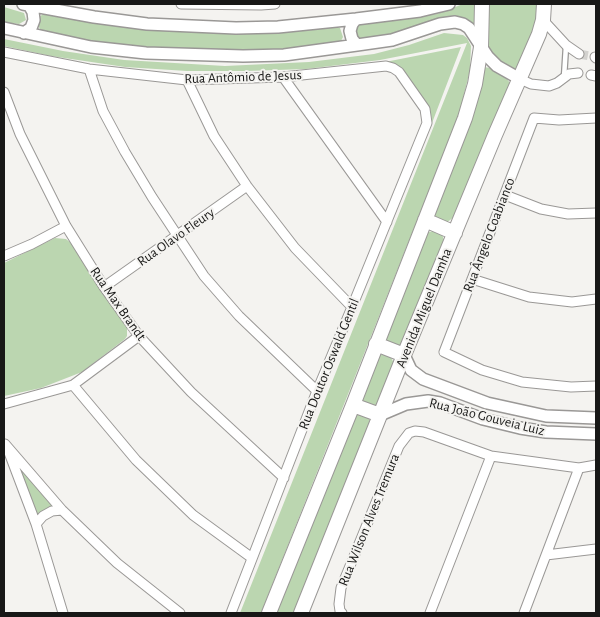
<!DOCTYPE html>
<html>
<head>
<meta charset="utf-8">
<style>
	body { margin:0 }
	#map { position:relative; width:600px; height:617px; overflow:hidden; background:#f4f3f0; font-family:"Alegreya Sans",sans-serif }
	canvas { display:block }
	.frame { position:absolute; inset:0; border:5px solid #181817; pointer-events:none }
</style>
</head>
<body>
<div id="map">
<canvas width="600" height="617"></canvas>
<div class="frame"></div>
</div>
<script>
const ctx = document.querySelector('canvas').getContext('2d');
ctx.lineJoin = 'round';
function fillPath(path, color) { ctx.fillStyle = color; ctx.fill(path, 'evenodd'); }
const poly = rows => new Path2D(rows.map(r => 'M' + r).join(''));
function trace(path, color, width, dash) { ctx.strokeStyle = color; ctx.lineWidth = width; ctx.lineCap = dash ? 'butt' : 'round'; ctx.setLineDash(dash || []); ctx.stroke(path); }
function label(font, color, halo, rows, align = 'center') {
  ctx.font = font + ' "Alegreya Sans",sans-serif'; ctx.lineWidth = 4; ctx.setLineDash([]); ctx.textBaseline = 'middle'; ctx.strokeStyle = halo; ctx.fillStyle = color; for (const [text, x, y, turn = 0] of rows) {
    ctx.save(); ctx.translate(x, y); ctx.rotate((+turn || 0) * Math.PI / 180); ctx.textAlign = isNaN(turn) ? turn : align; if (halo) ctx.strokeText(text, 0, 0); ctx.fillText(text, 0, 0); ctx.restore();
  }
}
const green = poly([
	[463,4,477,4,476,21,474,23,364,41,357,39,354,29,361,23,437,14],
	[487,4,538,4,536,30,520,67,516,70,512,70,501,66,488,48],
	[4,7,24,13,26,20,19,24,4,22],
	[43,14,146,29,193,32,236,33,334,26,340,28,343,37,340,43,283,50,237,52,145,48,91,41,42,32,37,24,38,18],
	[444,33,463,35,467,38,471,46,470,70,459,115,261,613,240,613,467,43,380,60,306,69,247,71,187,71,125,67,51,56,4,46,4,39,63,51,124,60,225,66,309,62,374,54,409,45],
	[461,47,432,123,431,115,425,101,406,74,402,69,385,62],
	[484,67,490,68,507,79,510,83,454,217,446,223,435,218,434,215],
	[433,231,442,234,444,240,401,345,398,346,385,340,426,233],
	[55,238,66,239,71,243,127,325,127,336,125,339,82,372,41,388,4,396,4,263],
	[384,354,390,356,394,363,378,405,375,406,363,402,362,399,378,356],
	[359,414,368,417,371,423,296,613,274,613,356,415],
	[15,461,56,507,37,517]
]);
const minorTunnel = poly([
	[579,54,595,57]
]);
const service = poly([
	[564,77,566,46]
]);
const minor = poly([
	[181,4,261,5,275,4],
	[543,20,566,45,579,54],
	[4,52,89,69,187,80,283,77,386,66,393,68,399,72,425,109,427,123,352,307,317,391,231,613],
	[595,57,596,58],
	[89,69,103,111,125,152,152,197,204,276,239,316,317,391],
	[591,75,596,76],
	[283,77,387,222],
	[520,79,531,84,549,86,557,83,569,74,578,73],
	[187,80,214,136,247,186,295,248,352,307],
	[4,92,20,134,66,226,104,287,139,336,191,392,284,478],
	[596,118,559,120,534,118,444,352,482,370,522,382,571,387,596,386],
	[505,195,541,209,568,214,596,213],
	[4,256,32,244,66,226],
	[472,279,529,297,572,302,596,299],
	[104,287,247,186],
	[73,385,136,460,193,515,252,558],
	[4,404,73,385,139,336],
	[5,444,62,510,117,563,180,613],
	[8,450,36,524,63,613],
	[36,524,43,516,52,511,62,510],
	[546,555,596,549],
	[342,613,340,611,339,604,341,588,399,446,409,433,415,431,424,432,491,456,579,468,596,465],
	[430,613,491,456],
	[524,613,579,468]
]);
const tertiary = poly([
	[23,4,94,17,147,24,236,28,278,27,356,19,420,11,449,4],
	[356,19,352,24,350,31,352,39,357,45],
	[4,28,91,47,146,53,243,56,284,55,357,45,392,40,440,24,455,22,463,24,469,28,488,57,497,66,520,79],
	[24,33,31,28,34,20,33,12,29,5],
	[404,355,411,370,423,379,487,403,546,416,596,418],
	[380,415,406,404,428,401,440,403,483,419,520,428,546,432,596,434]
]);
const primary = poly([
	[425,220,455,233],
	[376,344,404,355],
	[353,405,380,415],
	[269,613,353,405,465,118,475,84,481,47,482,4],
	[301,613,404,355,495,135,539,34,543,20,544,4]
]);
const streetNames = [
	["Rua Antômio de Jesus",243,77,-2],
	["Rua Ângelo Coabianco",489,235,-69],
	["Rua Olavo Fleury",176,237,-35],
	["Rua Max Brandt",118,304,55],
	["Avenida Miguel Damha",424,308,-68],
	["Rua Doutor Oswald Gentil",329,364,-68],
	["Rua João Gouveia Luiz",487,417,14],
	["Rua Wilson Alves Tremura",369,520,-68]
];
fillPath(green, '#bbd6b0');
trace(minorTunnel, '#d3d2cf', 9, [9, 4.5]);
trace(service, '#9a9896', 7);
trace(minor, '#9a9896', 11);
trace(tertiary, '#9a9896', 14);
trace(primary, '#9a9896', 16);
trace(service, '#fff', 4.5);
trace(minor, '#fff', 9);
trace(tertiary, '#fff', 11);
trace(primary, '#fff', 14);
label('14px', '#181817', '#f4f3f0', streetNames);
</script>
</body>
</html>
